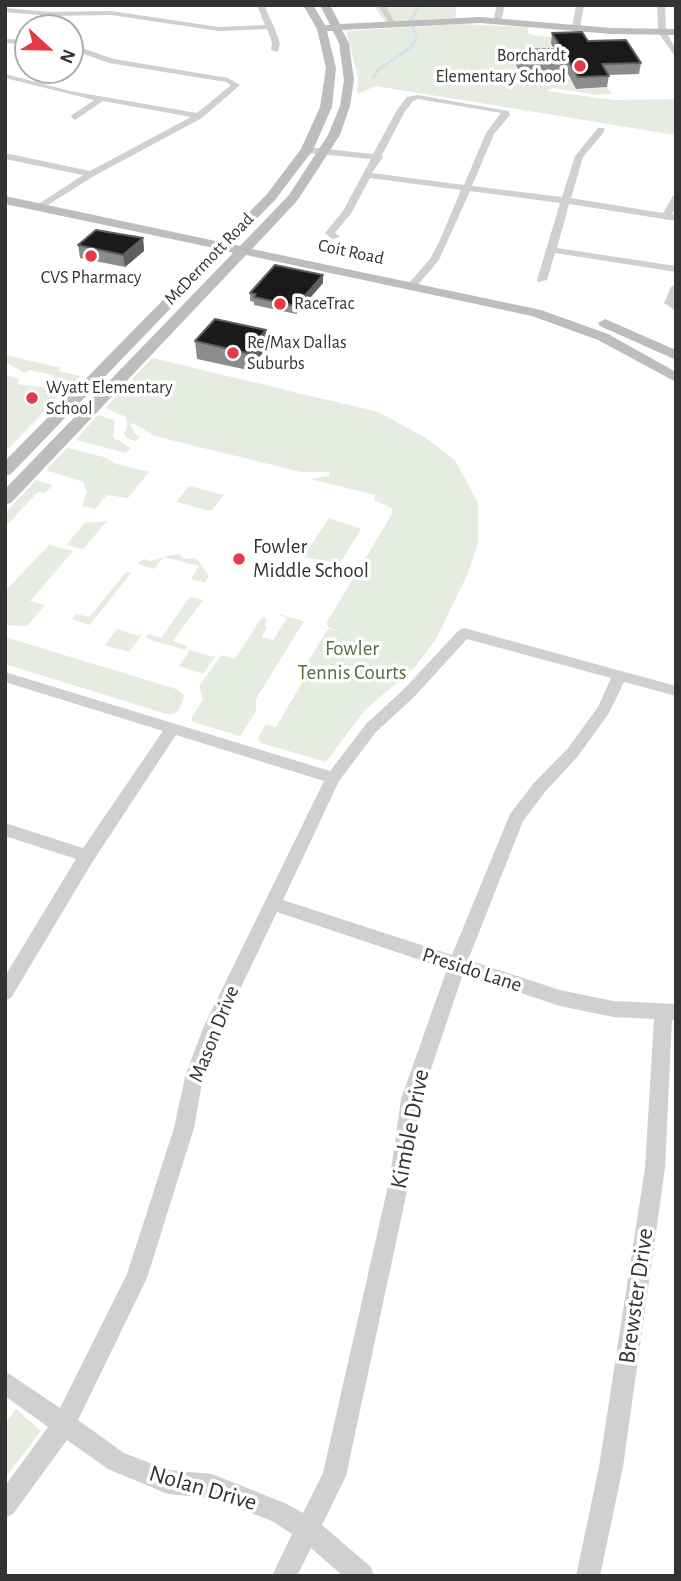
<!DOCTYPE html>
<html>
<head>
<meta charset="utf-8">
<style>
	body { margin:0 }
	#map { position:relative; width:681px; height:1581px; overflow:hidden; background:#fff; font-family:"Alegreya Sans",sans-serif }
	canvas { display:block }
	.frame { position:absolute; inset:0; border:7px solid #333; pointer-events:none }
	.north { position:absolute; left:14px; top:14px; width:70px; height:70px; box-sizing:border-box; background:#fff; border:2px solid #adadad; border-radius:50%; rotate:112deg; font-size:19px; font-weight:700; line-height:28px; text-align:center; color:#333 }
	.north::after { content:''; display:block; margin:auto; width:24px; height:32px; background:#e63946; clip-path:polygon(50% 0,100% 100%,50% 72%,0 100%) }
</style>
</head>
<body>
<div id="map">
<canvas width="681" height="1581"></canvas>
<div class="frame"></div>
<div class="north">N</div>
</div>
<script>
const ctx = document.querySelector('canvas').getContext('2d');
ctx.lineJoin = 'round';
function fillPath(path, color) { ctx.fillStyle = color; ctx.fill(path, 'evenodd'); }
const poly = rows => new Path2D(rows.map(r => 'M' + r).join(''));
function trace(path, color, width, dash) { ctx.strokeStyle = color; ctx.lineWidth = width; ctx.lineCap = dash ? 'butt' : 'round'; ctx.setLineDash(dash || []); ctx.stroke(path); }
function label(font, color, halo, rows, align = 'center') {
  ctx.font = font + ' "Alegreya Sans",sans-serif'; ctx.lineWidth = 7; ctx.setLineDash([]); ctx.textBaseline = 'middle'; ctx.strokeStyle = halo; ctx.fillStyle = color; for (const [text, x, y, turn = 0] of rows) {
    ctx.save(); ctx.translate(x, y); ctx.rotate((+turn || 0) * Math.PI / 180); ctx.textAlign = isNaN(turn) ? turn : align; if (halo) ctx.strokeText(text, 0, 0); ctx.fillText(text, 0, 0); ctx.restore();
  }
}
const green = poly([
	[373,5,457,5,455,18,385,22],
	[458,24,528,27,528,33,533,35,587,41,550,44,553,50,514,62,520,74,566,72,569,75,566,79,571,79,576,89,589,89,592,84,595,88,607,87,612,94,596,95,553,88,546,91,615,100,676,99,676,135,376,86,357,94,358,76,346,31],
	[5,355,61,368,58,371,81,376,71,385,51,379,53,375,30,370,25,373,5,362],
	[152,358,378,412,426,438,455,460,478,503,478,543,467,575,436,639,415,667,365,710,326,762,261,743,258,738,266,724,276,727,304,679,300,677,302,671,328,629,336,630,328,627,327,622,392,514,392,508,374,500,376,495,310,479,330,476,329,472,301,472,155,436,133,423,130,424,135,434,141,436,136,441,127,438,124,434,128,424,126,417,105,408],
	[5,375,20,379,17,384,65,390,5,452],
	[100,415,115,421,113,437,131,448,126,453,76,440,96,417],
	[67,448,104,457,116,464,149,472,128,498,107,495,95,509,82,506,87,492,83,482,46,470],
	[36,480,53,485,45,493,38,492,5,527,5,513],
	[189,486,224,495,211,511,176,502],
	[329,518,361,529,340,563,303,557],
	[107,521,83,549,66,545,85,523],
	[49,545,73,551,30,601,45,605,27,626,5,625,5,591],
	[179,554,184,559,195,558,200,563,209,576,205,583,191,579,199,566,164,557,154,569,137,564,144,559,151,561,166,556],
	[126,572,131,573,90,625,72,619,76,614,89,617],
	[190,597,203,600,173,641,188,646,185,650,145,638,148,634,161,638],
	[274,613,304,621,256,699,256,711,240,736,193,722,191,719,203,699,199,687,221,655,235,659,262,617,266,618,265,627,267,627,261,637,273,640,287,618],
	[117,629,139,636,143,633,129,652,105,645],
	[5,637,176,689,184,695,182,703,178,711,170,715,5,664],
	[190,650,213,657,217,654,203,674,179,666],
	[16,1409,41,1431,5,1478,5,1424]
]);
const stream = poly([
	[411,20,420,5],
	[373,78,378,70,411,47,417,38,413,27]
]);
const street = poly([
	[257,5,264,5,274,27,280,43,278,52,271,50,272,43,267,29,219,31,111,15,51,16,5,12,5,8,51,12,111,11,219,27,265,25,257,5],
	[378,5,385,5,397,26,391,26,378,5],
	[497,5,505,5,501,21,497,23,493,21,497,5],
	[576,5,584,5,580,28,576,30,572,28,576,5],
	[657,5,665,5,666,32,676,49,676,58,658,32,657,5],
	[5,39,28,40,28,44,5,43,5,39],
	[70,44,114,59,228,78,240,85,202,118,94,176,40,210,37,209,37,205,83,175,5,159,5,153,90,171,191,117,103,101,75,120,71,117,72,115,94,100,5,78,5,74,70,91,197,113,231,85,226,82,109,63,70,49,70,44],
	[418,95,508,111,510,115,494,134,472,186,562,197,575,156,598,128,604,128,604,132,583,157,571,198,663,213,673,196,676,195,676,207,672,214,676,215,676,221,569,204,557,248,676,266,676,272,555,253,547,280,538,282,537,280,560,203,470,191,439,260,417,286,409,286,408,284,430,259,439,242,461,190,370,178,352,212,335,233,340,237,332,239,325,233,343,211,371,159,307,153,303,150,307,147,373,154,397,110,407,97,418,95],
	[418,99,501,113,486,133,464,185,372,173,383,157,382,155,404,113,413,101,418,99],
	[676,284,675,302,676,311,664,303,671,287,676,284],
	[464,628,676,686,676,696,624,682,609,713,578,756,545,792,523,821,468,960,560,990,613,1001,676,1004,676,1020,672,1020,665,1168,623,1467,600,1576,576,1576,599,1467,645,1168,654,1019,613,1017,560,1006,463,974,421,1099,410,1177,346,1476,322,1525,371,1567,374,1576,343,1576,311,1548,297,1576,272,1576,292,1534,272,1521,212,1498,168,1494,108,1469,67,1440,13,1514,5,1518,5,1486,48,1427,5,1396,5,1371,60,1408,127,1274,174,1128,185,1077,203,1028,324,781,176,735,93,861,11,998,5,1000,5,976,76,859,5,836,5,823,83,848,163,731,5,682,5,672,330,771,366,724,404,689,459,630,464,628],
	[467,639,611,678,598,707,568,748,533,784,510,814,452,955,283,900,339,781,376,732,414,697,467,639],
	[277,912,447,969,401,1099,390,1177,323,1473,303,1513,287,1504,212,1474,168,1470,124,1453,78,1420,147,1278,194,1128,203,1077,221,1029,277,912]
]);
const secondary = poly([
	[303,5,313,5,325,25,330,25,320,5,330,5,340,24,480,17,611,28,676,29,676,35,611,34,480,23,342,30,349,43,354,80,350,106,340,135,297,201,252,249,541,310,608,334,676,372,676,382,598,340,532,316,246,255,11,503,5,504,5,489,233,253,226,251,11,474,5,476,5,461,214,248,5,204,5,196,220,242,267,194,301,149,320,107,326,68,317,29,303,5],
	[327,31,333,31,339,43,344,80,340,106,328,135,289,195,240,246,232,244,275,200,313,150,332,107,336,68,327,31],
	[605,319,676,350,676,360,600,326,598,323,605,319]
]);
const wall = poly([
	[552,33,588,41,641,63,639,74,609,75,607,87,576,89,567,72,520,73,514,61,515,50,554,49,551,44],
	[143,238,144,251,125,267,80,258,78,245],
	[323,283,296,314,254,305,254,302,250,301,250,293],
	[266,330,267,348,248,370,197,359,195,341]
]);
const shadedWall = poly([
	[143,238,144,251,125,267,123,255],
	[323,275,323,283,296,314,296,306],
	[266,330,267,348,248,370,246,353]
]);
const building = poly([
	[582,32,588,41,626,40,641,63,602,64,609,76,578,77,568,60,521,62,515,50,562,49,552,33,582,32],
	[96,230,143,238,123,255,78,245,96,230],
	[275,265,323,275,296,306,254,297,256,294,250,293,275,265],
	[215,319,266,330,246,353,195,341,215,319]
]);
const markers = [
	[580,66,7,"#e63946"],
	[91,256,7,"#e63946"],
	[280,304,7,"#e63946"],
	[233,353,7,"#e63946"],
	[32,398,7,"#e63946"],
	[239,559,7,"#e63946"]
];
const farPoinames = [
	["Borchardt",566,56,"right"],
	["Elementary School",566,77,"right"],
	["CVS Pharmacy",91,278,"center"],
	["RaceTrac",294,304],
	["Re/Max Dallas",247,343],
	["Suburbs",247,364],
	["Wyatt Elementary",46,388],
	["School",46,409]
];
const farStreetnames = [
	["Coit Road",351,252,12],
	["McDermott Road",209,259,-46]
];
const poiNames = [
	["Fowler",253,547],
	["Middle School",253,571]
];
const parkNames = [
	["Fowler",352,649],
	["Tennis Courts",352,673]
];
const streetNames = [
	["Presido Lane",472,970,18],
	["Mason Drive",214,1034,-68]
];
const nearStreetnames = [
	["Kimble Drive",410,1129,-79],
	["Brewster Drive",636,1296,-82],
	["Nolan Drive",203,1488,16]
];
fillPath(green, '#e6ecdf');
trace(stream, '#cfe2ee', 2.5);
fillPath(street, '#d0d0d0');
fillPath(secondary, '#bdbdbd');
fillPath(wall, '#8c8c8c');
fillPath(shadedWall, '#5f5f5f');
fillPath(building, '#1a1a1a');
trace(building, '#5f5f5f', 2);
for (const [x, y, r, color] of markers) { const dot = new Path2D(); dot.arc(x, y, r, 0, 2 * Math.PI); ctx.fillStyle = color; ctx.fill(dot); trace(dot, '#fff', 2.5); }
label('18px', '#333', '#fff', farPoinames, 'left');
label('18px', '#333', '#fff', farStreetnames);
label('21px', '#333', '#fff', poiNames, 'left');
label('21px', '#56703f', '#fff', parkNames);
label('21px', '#333', '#fff', streetNames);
label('24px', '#333', '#fff', nearStreetnames);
</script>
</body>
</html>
